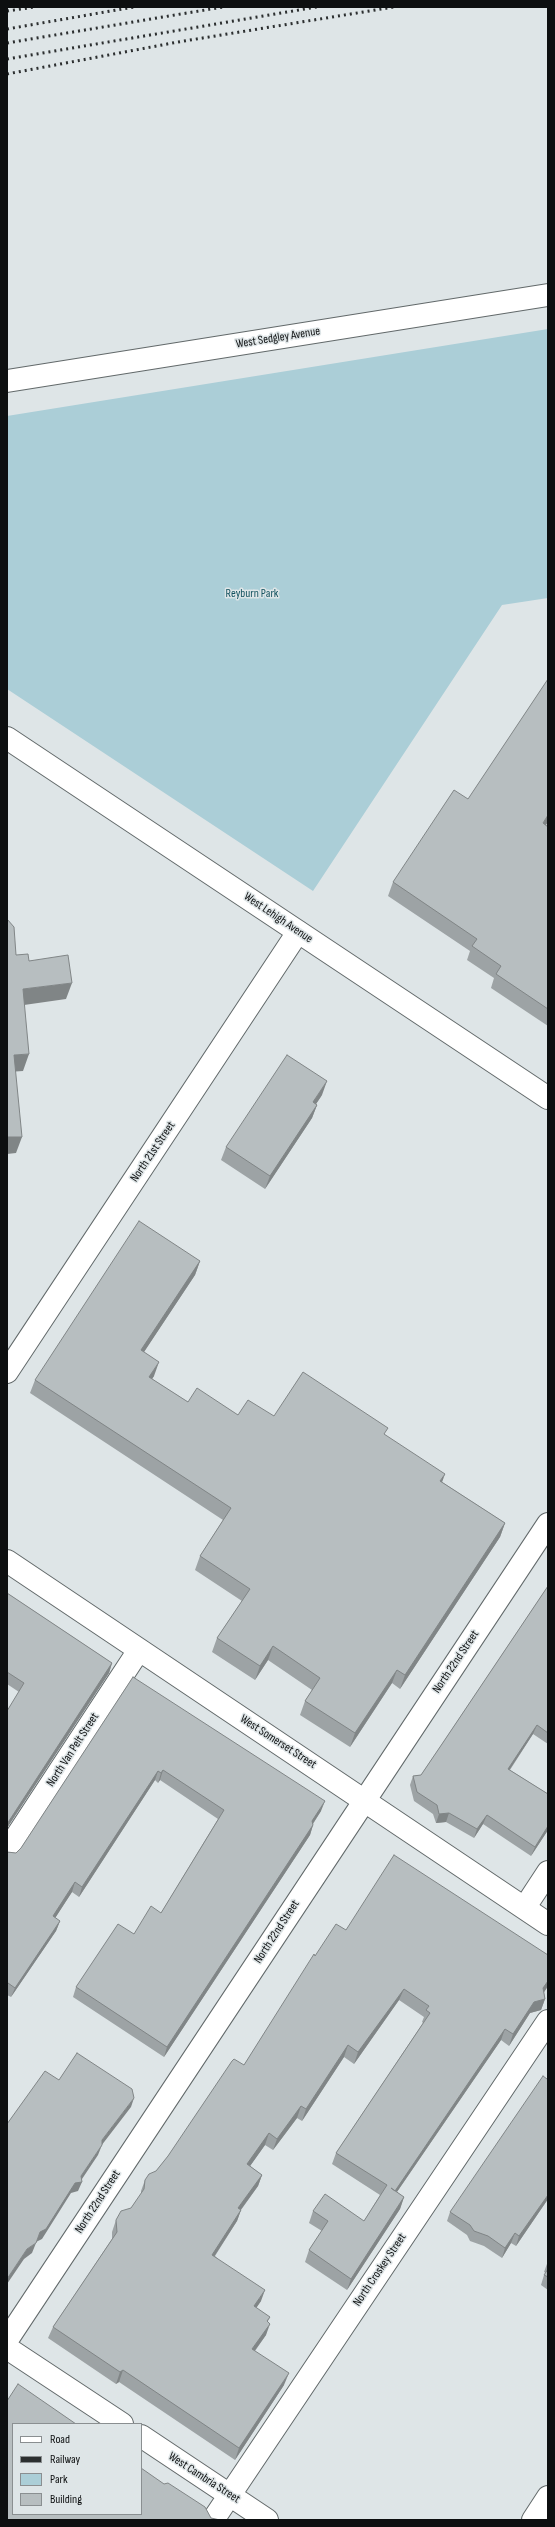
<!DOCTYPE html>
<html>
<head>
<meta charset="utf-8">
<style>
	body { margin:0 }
	#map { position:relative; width:555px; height:2527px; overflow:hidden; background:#dee5e7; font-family:"Sofia Sans Condensed",sans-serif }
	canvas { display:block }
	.frame { position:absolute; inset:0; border:8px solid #0d0f10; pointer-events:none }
	.legend { position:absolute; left:12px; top:2423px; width:130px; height:92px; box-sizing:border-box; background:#dee5e7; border:1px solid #8a8f91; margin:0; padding:5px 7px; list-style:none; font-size:12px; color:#0d0f10 }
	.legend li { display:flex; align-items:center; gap:8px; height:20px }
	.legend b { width:20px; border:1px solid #8a8f91 }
</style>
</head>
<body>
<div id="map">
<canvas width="555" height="2527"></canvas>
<div class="frame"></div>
<ul class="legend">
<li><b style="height:5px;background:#fff"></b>Road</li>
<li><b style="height:5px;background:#2c2f30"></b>Railway</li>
<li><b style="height:11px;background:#abced7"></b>Park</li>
<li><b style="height:11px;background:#b7bec0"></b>Building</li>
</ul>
</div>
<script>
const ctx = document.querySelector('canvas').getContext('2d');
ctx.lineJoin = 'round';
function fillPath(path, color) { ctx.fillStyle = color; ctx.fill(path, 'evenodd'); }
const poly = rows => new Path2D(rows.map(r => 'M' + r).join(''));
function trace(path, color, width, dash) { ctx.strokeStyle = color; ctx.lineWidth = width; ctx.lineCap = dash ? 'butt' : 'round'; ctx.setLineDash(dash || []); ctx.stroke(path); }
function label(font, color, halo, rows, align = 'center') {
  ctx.font = font + ' "Sofia Sans Condensed",sans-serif'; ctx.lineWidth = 3; ctx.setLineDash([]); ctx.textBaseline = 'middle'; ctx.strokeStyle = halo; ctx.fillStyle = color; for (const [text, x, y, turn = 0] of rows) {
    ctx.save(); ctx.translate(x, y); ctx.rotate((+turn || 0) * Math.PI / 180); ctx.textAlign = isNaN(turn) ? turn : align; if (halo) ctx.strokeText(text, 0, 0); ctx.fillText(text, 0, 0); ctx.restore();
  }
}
const green = poly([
	[548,329,548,598,502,605,313,891,7,689,7,416]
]);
const minor = poly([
	[7,1372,298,932],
	[7,1561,548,1924],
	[7,1851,139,1650],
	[525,1907,548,1872],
	[7,2340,548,1524],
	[7,2348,122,2424],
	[141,2436,267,2520],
	[213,2520,548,2021],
	[533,2520,548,2497]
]);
const tertiary = poly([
	[7,381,548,295]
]);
const primary = poly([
	[7,738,548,1098]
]);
const rail = poly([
	[7,11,35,7],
	[7,29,134,7],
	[7,43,223,7],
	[7,59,317,7],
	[7,74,178,42,394,7]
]);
const wall = poly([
	[468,799,546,825,548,827,548,1026,491,988,494,978,467,960,470,951,388,896,393,882],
	[322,1095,316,1104,317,1105,312,1118,265,1189,221,1160,226,1147],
	[200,1261,195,1275,144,1352,154,1376,152,1379,188,1402,238,1415,274,1416,385,1435,442,1482,505,1523,500,1537,400,1689,392,1683,350,1747,300,1715,305,1701,312,1690,268,1660,255,1680,212,1652,217,1638,242,1601,195,1570,200,1556,223,1520,30,1393,35,1380],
	[548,1586,548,1744,533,1734,510,1770,548,1794,548,1830,531,1856,483,1824,474,1838,446,1822,436,1823,433,1814,414,1801,410,1785,413,1776,421,1775,442,1744],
	[7,1593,112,1663,109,1673,7,1828,7,1711,19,1692,7,1684],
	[133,1677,321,1811,313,1824,313,1825,310,1835,164,2057,73,1997,76,1987,134,1934,161,1913,218,1819,160,1780,158,1783,155,1780,79,1897,72,1892,55,1918,60,1921,56,1931,11,1997,7,1995,7,1852,16,1853,21,1848],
	[346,1930,548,1955,548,1986,544,1992,545,1999,541,2010,530,2013,509,2046,501,2040,397,2192,404,2197,400,2209,347,2290,305,2262,309,2250,322,2231,309,2223,313,2211,364,2221,380,2195,332,2164,336,2153,423,2023,422,2022,424,2017,399,2000,354,2064,344,2057,302,2121,297,2118,273,2150,265,2145,250,2166,262,2175,258,2186,241,2210,237,2221,215,2256,261,2301,256,2308,270,2317,268,2321,266,2335,255,2351,284,2385,235,2460,119,2382,116,2384,48,2338,53,2327,112,2239,112,2232,116,2220,131,2208,141,2194,141,2191,145,2180,156,2171,244,2065,315,1956],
	[548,2078,548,2199,516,2246,511,2243,502,2258,484,2246,470,2241,467,2235,447,2221,450,2212],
	[548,2261,548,2290,541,2285,544,2275,546,2273,544,2272]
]);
const shadedWall = poly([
	[548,815,548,822,538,837,543,823],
	[72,983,66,999,17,1006,23,989],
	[29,1054,23,1071,8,1072,14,1055],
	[327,1081,322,1095,308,1116,313,1102],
	[317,1105,312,1118,265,1189,270,1176],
	[7,1137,22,1137,16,1153,7,1154],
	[200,1261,195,1275,136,1364,141,1350],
	[159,1362,154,1376,144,1391,149,1377],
	[445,1474,440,1488,440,1481],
	[505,1523,500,1537,400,1689,405,1675],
	[273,1646,268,1660,255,1680,260,1666],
	[112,1663,109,1673,7,1828,7,1824],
	[397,1670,392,1683,350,1747,355,1733],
	[537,1725,533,1734,504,1778,508,1769],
	[163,1770,160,1780,158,1783,161,1773],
	[158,1771,155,1780,79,1897,82,1887],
	[325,1801,321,1811,308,1831,312,1821],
	[449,1813,446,1822,436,1823,439,1814],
	[487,1815,483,1824,474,1838,477,1829],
	[313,1825,310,1835,164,2057,167,2047],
	[548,1826,548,1830,531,1856,535,1847],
	[75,1882,72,1892,50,1926,53,1916],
	[60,1921,56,1931,11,1997,15,1988],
	[548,1981,548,1986,539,2000,543,1988],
	[404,1989,399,2000,354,2064,358,2052],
	[545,1999,541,2010,530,2013,509,2046,513,2034,534,2002],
	[505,2029,501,2040,390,2202,395,2191],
	[348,2045,344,2057,302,2121,306,2109],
	[134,2098,131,2107,98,2150,102,2140],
	[301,2106,297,2118,273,2150,277,2139],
	[269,2133,265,2145,243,2176,247,2164],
	[102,2145,98,2155,80,2182,82,2182,78,2191,71,2193,42,2239,36,2242,40,2232,75,2183,81,2176],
	[262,2175,258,2186,234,2219,238,2208],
	[548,2195,548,2199,516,2246,519,2236],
	[404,2197,400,2209,347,2290,351,2279],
	[241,2210,237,2221,208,2266,212,2255],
	[515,2233,511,2243,502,2258,505,2248],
	[36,2243,32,2253,24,2259,7,2284,7,2279,27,2249],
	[265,2290,261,2301,250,2317,254,2306],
	[270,2324,266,2335,248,2360,252,2349],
	[123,2370,119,2382,116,2384,120,2372],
	[289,2373,284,2385,235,2460,239,2448]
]);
const building = poly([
	[548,679,548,815,543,823,548,827,548,1009,496,974,501,966,472,946,477,939,393,882,454,790,468,799,548,679],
	[7,919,14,927,16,955,28,954,29,961,68,955,72,983,23,989,29,1054,14,1055,22,1137,7,1137,7,919],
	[287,1055,327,1081,313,1102,317,1105,270,1176,226,1147,287,1055],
	[139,1221,200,1261,141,1350,159,1362,149,1377,188,1402,197,1388,238,1415,248,1400,274,1416,303,1372,388,1428,384,1434,445,1474,440,1481,505,1523,405,1675,397,1670,355,1733,305,1701,320,1678,273,1646,260,1666,217,1638,250,1589,200,1556,231,1508,35,1380,139,1221],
	[548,1586,548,1733,537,1725,508,1769,548,1794,548,1826,535,1847,487,1815,477,1829,449,1813,439,1814,437,1805,417,1792,413,1776,421,1775,442,1744,548,1586],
	[7,1593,112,1663,7,1824,7,1711,24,1683,7,1672,7,1593],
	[133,1677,325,1801,312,1821,313,1825,167,2047,76,1987,118,1924,134,1934,151,1906,161,1913,224,1810,163,1770,161,1773,158,1771,82,1887,75,1882,53,1916,60,1921,15,1988,8,1983,7,1985,7,1852,16,1853,21,1848,133,1677],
	[394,1855,548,1955,548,1981,543,1988,545,1999,534,2002,513,2034,505,2029,395,2191,391,2188,404,2197,351,2279,309,2250,328,2221,313,2211,325,2194,364,2221,387,2185,336,2153,430,2013,426,2010,429,2006,404,1989,358,2052,348,2045,306,2109,301,2106,277,2139,269,2133,247,2164,262,2175,238,2208,241,2210,212,2255,265,2290,254,2306,270,2317,267,2321,270,2324,252,2349,289,2373,239,2448,123,2370,120,2372,53,2327,117,2232,116,2220,121,2211,131,2208,144,2189,145,2180,149,2174,156,2171,168,2156,232,2061,234,2059,244,2065,314,1954,315,1956,336,1924,346,1930,394,1855],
	[77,2053,132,2089,134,2098,102,2140,102,2145,81,2176,82,2182,75,2183,46,2229,40,2232,36,2243,27,2249,7,2279,7,2124,45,2071,59,2080,77,2053],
	[543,2076,547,2079,548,2078,548,2195,519,2236,515,2233,505,2248,488,2236,474,2231,470,2225,450,2212,543,2076],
	[548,2269,548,2277,544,2275,548,2269],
	[18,2384,76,2424,13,2424,13,2514,141,2514,141,2468,164,2484,168,2483,205,2507,211,2518,220,2520,7,2520,7,2401,18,2384]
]);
const streetNames = [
	["West Sedgley Avenue",278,338,-9],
	["West Lehigh Avenue",278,918,34],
	["North 21st Street",153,1152,-56],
	["North 22nd Street",456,1662,-56],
	["West Somerset Street",278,1742,33],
	["North Van Pelt Street",73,1750,-57],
	["North 22nd Street",277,1932,-57],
	["North 22nd Street",98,2202,-57],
	["North Croskey Street",380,2270,-56],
	["West Cambria Street",204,2478,33]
];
const parkNames = [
	["Reyburn Park",252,594]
];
fillPath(green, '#abced7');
trace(minor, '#62696a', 24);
trace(tertiary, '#62696a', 24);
trace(primary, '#62696a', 24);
trace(minor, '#fff', 22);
trace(tertiary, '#fff', 22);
trace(primary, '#fff', 22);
trace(rail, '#2c2f30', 3, [2, 4]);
fillPath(wall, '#9da3a5');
fillPath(shadedWall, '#808586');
fillPath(building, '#b7bec0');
trace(building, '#808586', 1);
label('12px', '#0d0f10', '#dee5e7', streetNames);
label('12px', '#13525f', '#dee5e7', parkNames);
</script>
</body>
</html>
